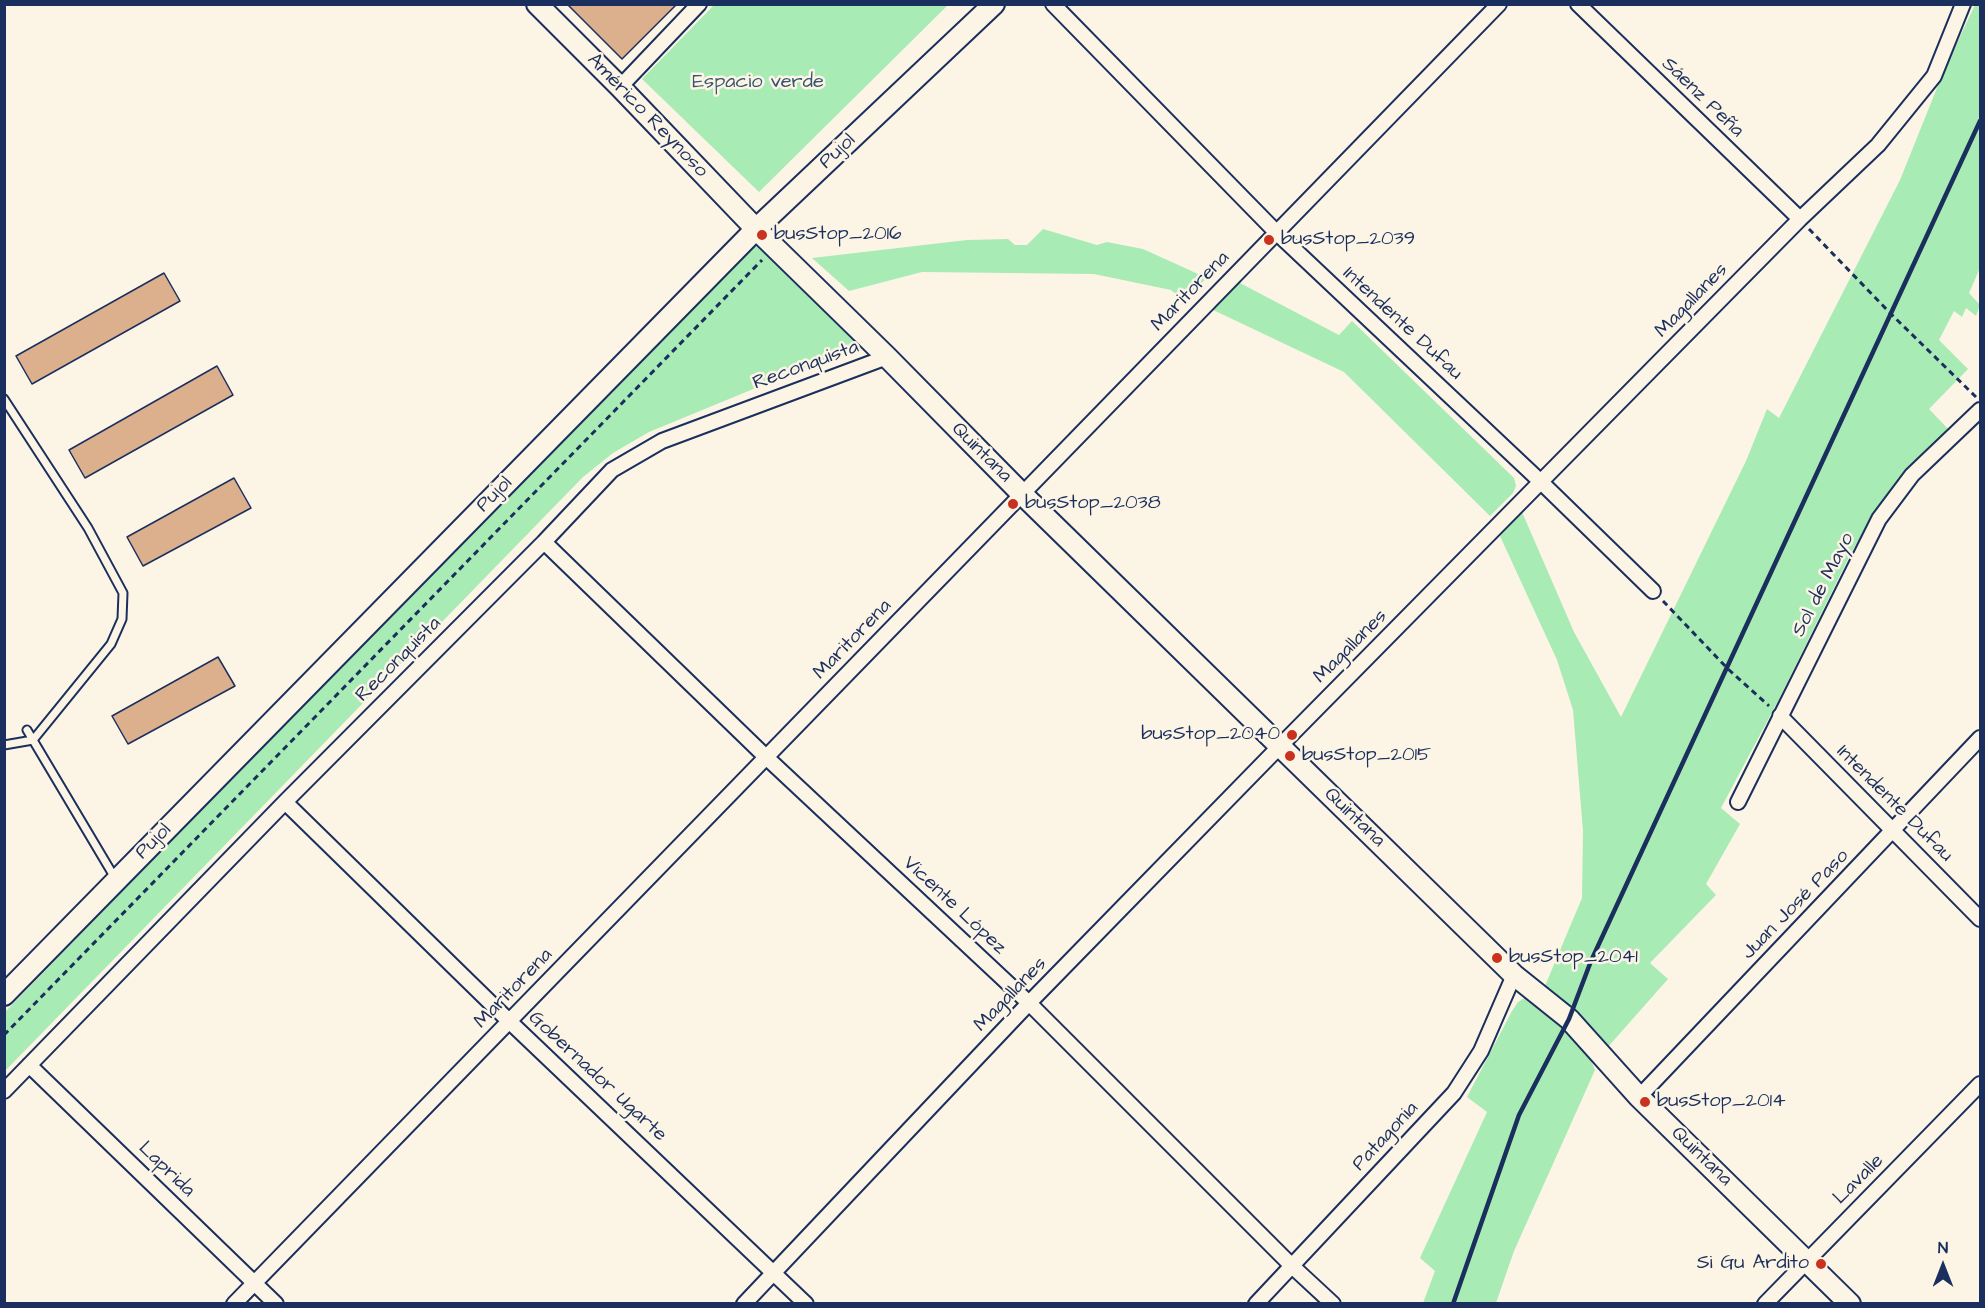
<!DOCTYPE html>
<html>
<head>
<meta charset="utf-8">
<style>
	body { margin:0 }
	#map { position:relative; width:1985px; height:1308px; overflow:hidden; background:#fcf5e5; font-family:"Architects Daughter",sans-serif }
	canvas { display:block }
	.frame { position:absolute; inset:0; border:6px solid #1b2f5e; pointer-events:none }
	.north { position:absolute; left:1913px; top:1236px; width:60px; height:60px; -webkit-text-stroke:4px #fcf5e5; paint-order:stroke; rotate:0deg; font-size:16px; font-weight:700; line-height:24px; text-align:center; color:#1b2f5e }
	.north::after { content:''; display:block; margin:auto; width:21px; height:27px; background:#1b2f5e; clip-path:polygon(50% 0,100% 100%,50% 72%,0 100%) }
</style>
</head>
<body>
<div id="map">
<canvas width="1985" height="1308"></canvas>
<div class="frame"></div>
<div class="north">N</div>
</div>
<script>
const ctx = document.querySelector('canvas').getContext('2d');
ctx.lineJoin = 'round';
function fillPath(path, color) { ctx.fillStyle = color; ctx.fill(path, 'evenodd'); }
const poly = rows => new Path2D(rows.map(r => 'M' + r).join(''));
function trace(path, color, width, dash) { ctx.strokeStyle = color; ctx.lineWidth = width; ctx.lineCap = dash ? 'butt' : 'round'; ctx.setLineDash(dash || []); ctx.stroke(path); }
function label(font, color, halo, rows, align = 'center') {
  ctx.font = font + ' "Architects Daughter",sans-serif'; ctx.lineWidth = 5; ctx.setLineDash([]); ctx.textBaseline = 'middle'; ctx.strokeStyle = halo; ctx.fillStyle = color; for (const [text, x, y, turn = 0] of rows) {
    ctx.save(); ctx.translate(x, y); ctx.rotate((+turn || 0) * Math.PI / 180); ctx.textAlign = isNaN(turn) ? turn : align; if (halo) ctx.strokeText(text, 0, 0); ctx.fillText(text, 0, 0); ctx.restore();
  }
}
const green = poly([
	[715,4,948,4,948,5,759,192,642,79],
	[1975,5,1980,5,1980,268,1969,293,1980,305,1976,316,1966,308,1962,317,1954,311,1939,340,1968,369,1929,409,1950,431,1907,472,1877,510,1852,551,1778,701,1721,808,1740,824,1706,884,1716,895,1650,963,1668,979,1607,1048,1545,986,1582,898,1583,831,1573,710,1557,660,1500,536,1522,512,1574,632,1621,717,1746,461,1767,409,1779,418,1900,180,1945,68],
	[1043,229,1097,245,1107,242,1143,249,1207,278,1183,300,1171,290,1094,274,922,272,849,291,812,258,967,240,1008,239,1015,245,1027,245],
	[754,246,765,247,867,348,843,352,649,432,613,453,583,477,5,1071,5,1012,745,251],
	[1238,282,1339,335,1352,321,1514,478,1516,486,1513,493,1490,516,1344,372,1211,309],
	[1526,997,1558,1018,1589,1056,1595,1070,1514,1251,1496,1303,1423,1303,1435,1271,1420,1258,1487,1112,1467,1097,1512,1011,1518,1002]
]);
const building = poly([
	[567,4,677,4,622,59,567,4],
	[164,273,180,301,32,384,16,356,164,273],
	[217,366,233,395,85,478,69,450,217,366],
	[234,478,251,508,143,566,127,537,234,478],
	[218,657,235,686,128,744,112,716,218,657]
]);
const path = poly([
	[1809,229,1891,314,1976,397],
	[1663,601,1727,668,1769,706],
	[4,1035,762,260]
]);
const lane = poly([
	[4,399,88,528,123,593,122,619,111,644,33,740,4,745],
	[27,730,115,878]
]);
const street = poly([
	[1053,4,1277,233,1541,482,1653,591],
	[1578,4,1800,219],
	[620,87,699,4],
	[544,542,766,757,1029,1003,1292,1266,1333,1304],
	[1780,716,1980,919],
	[285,802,509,1021,806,1304],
	[1738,802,1879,519,1912,475,1980,410],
	[29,1065,276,1304],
	[4,1091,285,802,544,542,612,470,662,441,887,357],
	[1639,1097,1980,738],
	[234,1304,1499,4],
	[744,1304,1029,1003,1280,746,1800,219,1878,145,1934,76,1963,4],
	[1256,1304,1454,1093,1481,1051,1514,975],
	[1765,1304,1980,1084]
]);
const secondary = poly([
	[537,4,620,87,756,229,887,357,1022,494,1514,975,1569,1019,1639,1097,1850,1304],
	[4,995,756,229,994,4]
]);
const rail = poly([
	[1453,1304,1519,1115,1569,1019,1591,961,1980,121]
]);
const markers = [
	[762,235,6,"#c8321e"],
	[1269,240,6,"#c8321e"],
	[1013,504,6,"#c8321e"],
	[1292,735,6,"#c8321e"],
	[1290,756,6,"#c8321e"],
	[1497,958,6,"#c8321e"],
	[1645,1102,6,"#c8321e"],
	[1821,1264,6,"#c8321e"]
];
const parkNames = [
	["Espacio verde",758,83]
];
const streetNames = [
	["Sáenz Peña",1702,98,44],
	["Américo Reynoso",647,116,46],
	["Pujol",838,152,-43],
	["Maritorena",1191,292,-46],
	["Magallanes",1692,301,-46],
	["Intendente Dufau",1402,324,43],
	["Reconquista",806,366,-20],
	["Quintana",981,453,45],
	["Pujol",495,495,-45],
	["Sol de Mayo",1824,585,-63],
	["Maritorena",853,640,-46],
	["Magallanes",1351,647,-45],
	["Reconquista",399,660,-45],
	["Intendente Dufau",1894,804,45],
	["Quintana",1354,818,44],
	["Pujol",154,842,-45],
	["Juan José Paso",1796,905,-46],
	["Vicente López",954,906,43],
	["Maritorena",514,989,-46],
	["Magallanes",1011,995,-46],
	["Gobernador Ugarte",597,1077,43],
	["Patagonia",1386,1137,-47],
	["Quintana",1701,1157,44],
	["Laprida",166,1170,44],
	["Lavalle",1859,1180,-45]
];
const poiNames = [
	["busStop_2016",774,235],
	["busStop_2039",1281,240],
	["busStop_2038",1025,504],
	["busStop_2040",1280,735,"right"],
	["busStop_2015",1302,756],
	["busStop_2041",1509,958],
	["busStop_2014",1657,1102],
	["Si Gu Ardito",1809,1264,"right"]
];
fillPath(green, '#a9ebb4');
fillPath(building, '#ddb08d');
trace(building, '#1b2f5e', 1.5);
trace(lane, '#1b2f5e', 11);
trace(street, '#1b2f5e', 18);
trace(secondary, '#1b2f5e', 24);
trace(path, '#1b2f5e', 3, [6, 4.5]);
trace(lane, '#fcf5e5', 7);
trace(street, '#fcf5e5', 14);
trace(secondary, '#fcf5e5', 20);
trace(rail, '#1b2f5e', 4.5);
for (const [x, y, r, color] of markers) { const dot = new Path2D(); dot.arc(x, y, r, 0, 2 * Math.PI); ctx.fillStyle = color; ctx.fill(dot); trace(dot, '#fcf5e5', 2); }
label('20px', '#37556f', '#fcf5e5', parkNames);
label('20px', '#1b2f5e', '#fcf5e5', streetNames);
label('20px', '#1b2f5e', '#fcf5e5', poiNames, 'left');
</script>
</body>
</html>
